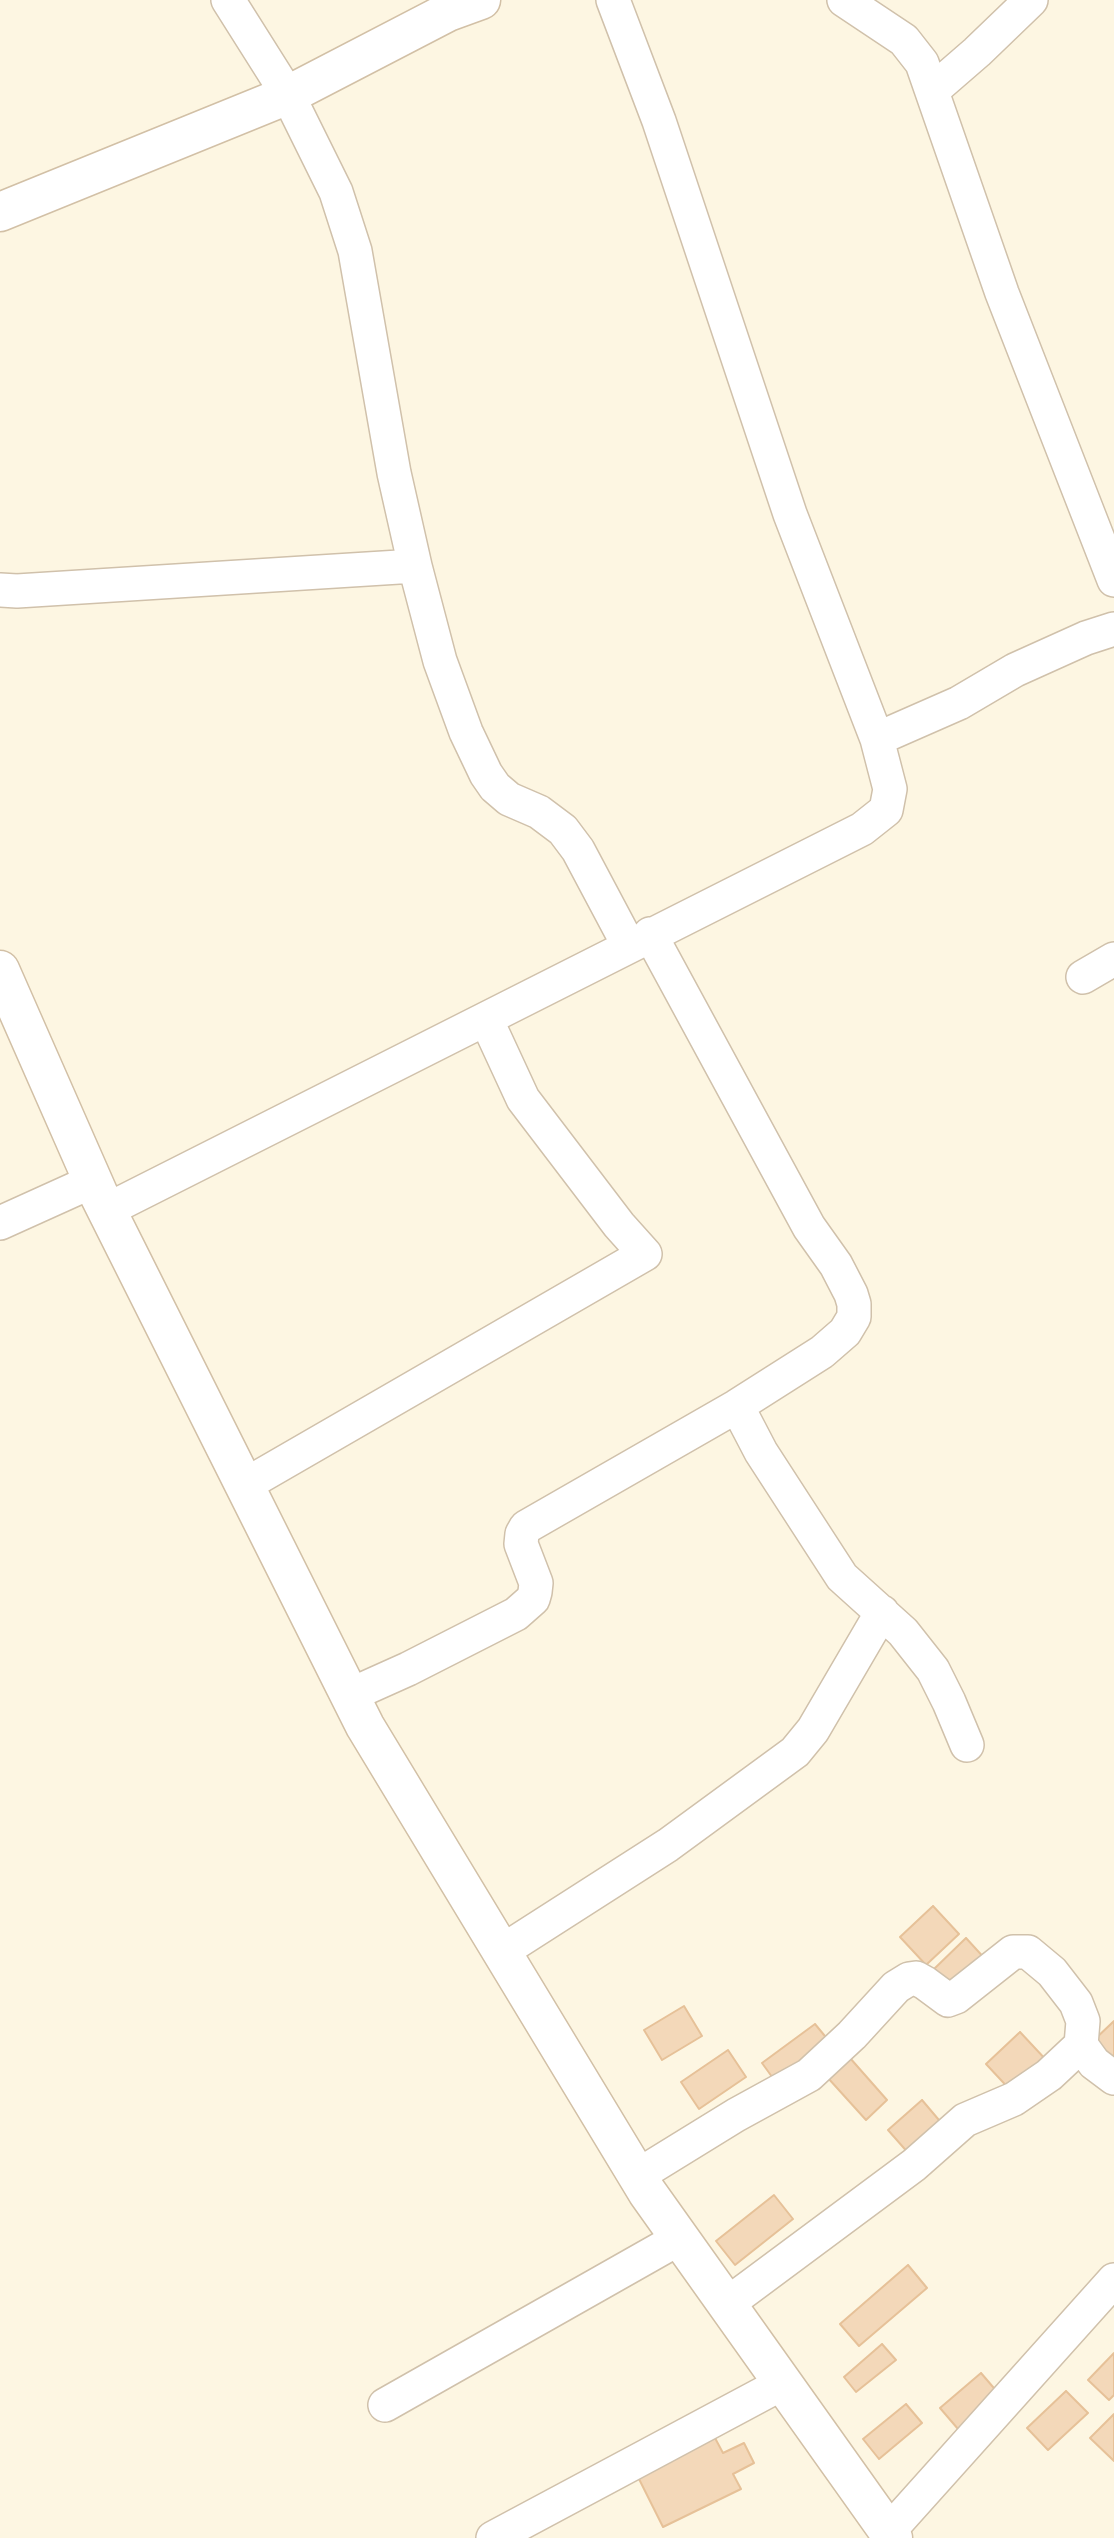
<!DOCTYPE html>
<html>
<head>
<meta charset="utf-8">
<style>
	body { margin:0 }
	canvas { display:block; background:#fdf6e2 }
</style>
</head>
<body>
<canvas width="1114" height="2538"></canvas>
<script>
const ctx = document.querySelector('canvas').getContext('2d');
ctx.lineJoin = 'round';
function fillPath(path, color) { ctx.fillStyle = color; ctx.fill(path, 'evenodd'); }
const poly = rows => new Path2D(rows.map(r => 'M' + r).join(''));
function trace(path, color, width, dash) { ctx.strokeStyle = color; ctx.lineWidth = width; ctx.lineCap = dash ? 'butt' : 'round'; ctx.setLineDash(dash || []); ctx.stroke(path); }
const building = poly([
	[933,1906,959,1934,926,1965,900,1937,933,1906],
	[966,1938,987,1961,955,1992,934,1969,966,1938],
	[684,2006,702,2036,662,2060,644,2030,684,2006],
	[1114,2021,1114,2061,1094,2040,1114,2021],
	[815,2024,829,2041,775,2081,762,2063,815,2024],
	[1020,2032,1048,2062,1014,2094,986,2064,1020,2032],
	[728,2050,746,2077,699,2109,681,2082,728,2050],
	[850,2058,887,2100,866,2120,828,2078,850,2058],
	[922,2100,944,2126,910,2155,888,2130,922,2100],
	[774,2195,793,2219,735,2265,716,2241,774,2195],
	[908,2265,927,2288,859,2346,840,2324,908,2265],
	[882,2344,896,2360,856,2392,844,2377,882,2344],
	[1114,2353,1114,2395,1109,2400,1088,2380,1114,2353],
	[981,2373,999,2394,958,2429,940,2408,981,2373],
	[1066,2391,1088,2413,1048,2450,1027,2428,1066,2391],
	[906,2404,922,2423,879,2459,863,2439,906,2404],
	[1114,2414,1114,2461,1090,2438,1114,2414],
	[715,2438,723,2453,744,2443,754,2463,733,2474,741,2489,663,2527,638,2477,715,2438]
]);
const street = poly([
	[228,0,288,95,336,192,355,251,394,473,415,566],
	[844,0,904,40,922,63,1002,293,1114,580],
	[932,91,977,52,1031,0],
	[0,590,17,591,415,566,440,661,466,732,486,774,495,787,509,799,539,812,563,830,578,850,629,946],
	[877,739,959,703,1015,670,1086,638,1114,629],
	[650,934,809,1227,836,1265,851,1294,854,1304,854,1317,845,1332,822,1352,737,1406],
	[1083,977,1114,959],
	[107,1210,862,829,886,810,890,789,877,739,790,514,659,121,613,0],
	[0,1223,93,1181],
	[245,1485,645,1254,619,1225,523,1099,486,1019],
	[350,1695,408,1669,516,1614,533,1599,535,1592,536,1583,521,1544,522,1534,526,1527,737,1406,761,1452,842,1577,903,1632,933,1670,949,1702,967,1745],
	[501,1952,668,1845,795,1752,813,1730,882,1612],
	[637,2176,736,2115,809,2075,852,2035,896,1987,909,1979,916,1978,925,1983,948,2000,956,1997,1013,1952,1028,1952,1052,1972,1076,2003,1083,2021,1081,2045,1094,2063,1114,2078],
	[727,2304,914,2165,965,2120,1014,2099,1049,2075,1081,2045],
	[385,2405,680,2238],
	[889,2531,1114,2280],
	[493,2538,783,2383]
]);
const secondary = poly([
	[0,212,288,95,448,12,481,0],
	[0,970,99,1195,365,1726,647,2192,893,2538]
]);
fillPath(building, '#f3d8b9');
trace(building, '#e6c198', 2);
trace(street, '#d0c1ab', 36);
trace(secondary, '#d2c0a6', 41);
trace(street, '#fff', 33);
trace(secondary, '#fff', 38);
</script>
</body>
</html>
